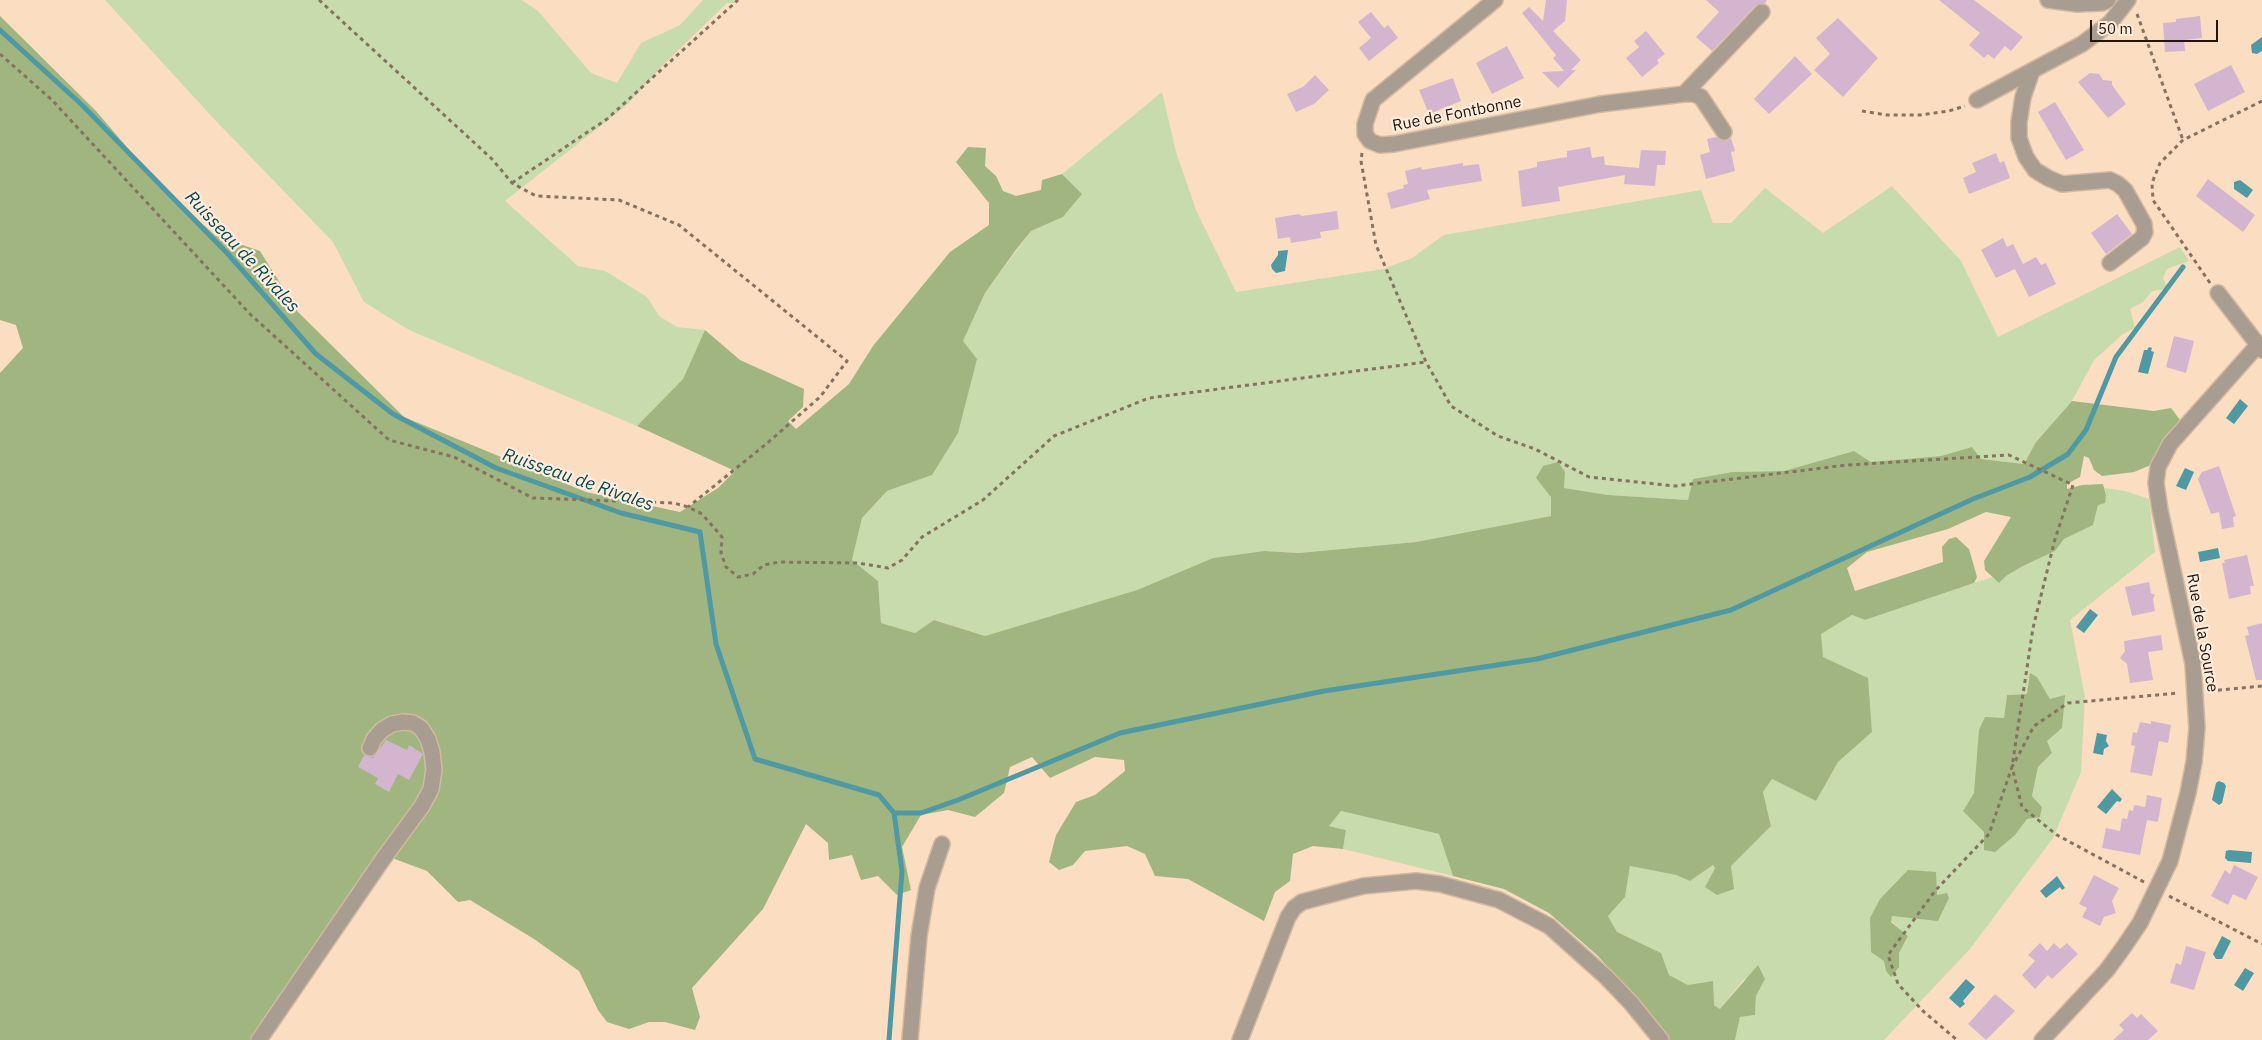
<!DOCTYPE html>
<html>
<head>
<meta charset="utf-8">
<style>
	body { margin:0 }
	#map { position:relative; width:2262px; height:1040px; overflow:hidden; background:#fbddc2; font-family:"IBM Plex Sans",sans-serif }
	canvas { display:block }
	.scale { position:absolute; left:2090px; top:20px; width:128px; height:22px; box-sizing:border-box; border:2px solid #20160c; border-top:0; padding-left:6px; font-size:15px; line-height:18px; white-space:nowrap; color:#20160c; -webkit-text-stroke:4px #ffecdc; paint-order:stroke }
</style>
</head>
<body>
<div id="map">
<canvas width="2262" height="1040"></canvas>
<div class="scale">50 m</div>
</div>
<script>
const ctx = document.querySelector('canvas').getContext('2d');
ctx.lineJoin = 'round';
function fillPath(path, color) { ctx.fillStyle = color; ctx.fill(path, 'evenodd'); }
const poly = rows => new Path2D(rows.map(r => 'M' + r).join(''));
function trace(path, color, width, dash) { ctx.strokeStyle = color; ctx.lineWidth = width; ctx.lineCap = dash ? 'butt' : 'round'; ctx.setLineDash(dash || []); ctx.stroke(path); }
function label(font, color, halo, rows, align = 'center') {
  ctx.font = font + ' "IBM Plex Sans",sans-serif'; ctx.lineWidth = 4.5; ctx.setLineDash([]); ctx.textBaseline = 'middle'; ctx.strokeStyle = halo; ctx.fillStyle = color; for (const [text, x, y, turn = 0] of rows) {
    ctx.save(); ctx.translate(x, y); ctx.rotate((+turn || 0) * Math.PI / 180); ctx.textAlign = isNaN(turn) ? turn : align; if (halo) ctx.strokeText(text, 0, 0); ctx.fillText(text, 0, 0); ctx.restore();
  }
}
const green = poly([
	[105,0,522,0,538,11,591,73,617,83,641,43,680,25,703,0,737,0,735,3,727,3,663,65,627,105,505,201,578,266,605,271,647,297,659,316,677,327,705,330,683,379,637,426,409,330,364,302,333,242,215,120],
	[1162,92,1176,152,1196,210,1236,292,1383,269,1412,258,1444,235,1701,190,1713,223,1731,223,1765,188,1823,233,1892,186,1961,261,1998,337,2180,247,2189,261,2167,269,2163,278,2167,287,2161,290,2152,291,2143,302,2130,309,2135,328,2123,334,2094,360,2072,401,2036,442,2024,464,1981,459,1972,447,1941,456,1871,462,1854,451,1784,471,1733,472,1688,500,1608,495,1563,488,1565,472,1551,497,1551,516,1416,542,1299,553,1264,551,1213,558,1137,590,985,636,935,620,915,633,881,623,878,581,852,560,862,518,887,491,932,475,963,341,985,293,1031,231,1063,217,1082,194,1062,174],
	[2105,488,2125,491,2149,499,2155,552,2070,620,2085,697,2081,772,2053,838,1970,949,1884,1040,1735,1040,1740,1017,1755,1015,1756,996,1765,979,1744,979,1720,1009,1688,985,1669,975,1661,953,1617,932,1608,916,1625,897,1630,866,1676,875,1690,881,1713,865,1715,867,1705,887,1730,866,1771,826,1763,792,1772,779,1816,801,1838,762,1872,732,1867,678,1823,657,1820,634,1852,615,1865,620,1992,577,1999,583,2006,576,2023,566,2055,551,2064,539,2093,525,2098,505,2106,495],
	[2037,677,2050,699,2047,742,2052,753,2038,767,2032,796,2042,807,2027,818,2015,835,1984,849,1984,832,1964,811,1974,793,2004,718,2007,695,2027,694],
	[1937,895,1949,898,1938,920,1892,916,1891,921,1908,936,1899,953,1899,967,1886,971,1880,899],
	[1341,811,1439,834,1453,876,1343,849,1346,830,1328,826]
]);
const forest = poly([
	[0,16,96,111,161,187,216,236,260,251,298,312,404,417,586,492,680,512,718,488,735,471,637,426,683,379,705,330,740,360,804,389,803,407,788,421,796,429,849,384,873,346,950,252,989,225,989,203,956,162,968,147,986,148,985,166,996,176,1003,191,1016,196,1041,190,1042,180,1062,174,1082,194,1063,217,1031,231,1015,251,985,293,963,341,977,359,958,433,932,475,887,491,862,518,852,560,878,581,881,623,915,633,934,620,985,636,1137,590,1213,558,1264,551,1299,553,1416,542,1551,516,1551,497,1536,478,1543,466,1558,462,1565,472,1564,488,1608,495,1688,500,1693,479,1733,472,1784,471,1854,451,1871,462,1941,456,1972,447,1981,459,2024,464,2036,442,2072,401,2154,411,2171,408,2183,424,2164,442,2151,465,2134,472,2102,476,2094,470,2089,458,2084,456,2080,477,2067,484,2067,489,2082,485,2103,484,2106,495,2105,503,2098,505,2093,525,2064,539,2055,551,2023,566,2006,576,1999,583,1985,570,1984,561,2011,517,1986,512,1948,529,1867,552,1847,568,1855,591,1943,562,1942,547,1949,539,1956,537,1969,549,1977,577,1974,583,1865,620,1852,615,1821,634,1823,657,1868,678,1872,732,1838,762,1816,801,1772,779,1763,792,1771,826,1731,866,1734,889,1717,895,1705,887,1715,868,1713,865,1690,881,1676,875,1630,866,1625,897,1608,916,1617,932,1661,953,1669,975,1688,985,1713,981,1714,1005,1720,1009,1758,965,1765,979,1756,996,1755,1015,1740,1017,1735,1040,1666,1040,1627,989,1598,956,1549,913,1504,889,1453,876,1439,834,1341,811,1329,826,1346,830,1343,849,1313,846,1293,854,1290,881,1275,892,1264,921,1188,879,1155,876,1145,854,1127,846,1085,851,1073,865,1059,870,1049,862,1056,835,1076,802,1095,795,1125,771,1124,760,1095,757,1050,778,1032,757,1010,767,1004,793,975,817,948,810,921,815,902,847,911,890,897,895,878,876,861,880,852,855,829,860,828,843,806,824,763,909,692,988,700,1017,695,1030,665,1022,649,1022,629,1029,607,1022,598,1010,579,971,534,939,470,900,458,902,427,871,384,855,267,1040,0,1040,0,373,23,348,16,325,0,320],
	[2030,673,2037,677,2050,699,2065,695,2062,728,2047,741,2052,753,2038,767,2032,796,2042,807,2040,817,2027,819,2015,835,1995,852,1984,850,1984,832,1963,811,1974,793,1979,730,1985,717,2004,718,2007,695,2027,694],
	[1908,870,1936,872,1937,895,1947,893,1949,898,1938,921,1892,916,1891,922,1908,936,1899,953,1899,967,1891,977,1886,971,1884,961,1871,952,1870,918,1880,899]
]);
const water = poly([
	[2262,37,2262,51,2257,54,2252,53,2251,45],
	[2240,180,2253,190,2247,198,2234,189,2234,182],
	[1288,250,1285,271,1276,273,1272,269,1271,265,1278,255,1278,251],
	[2149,347,2152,348,2151,351,2154,352,2148,374,2138,372,2144,350,2147,350],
	[2240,399,2248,406,2234,424,2226,418],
	[2185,468,2194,472,2186,490,2176,486],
	[2218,548,2220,558,2200,562,2198,552],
	[2090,609,2098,615,2084,633,2076,627],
	[2097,733,2107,735,2106,741,2109,746,2104,749,2103,755,2093,753],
	[2219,781,2224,783,2226,786,2222,803,2219,805,2212,800,2216,783],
	[2112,789,2122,799,2120,802,2117,801,2106,814,2097,807],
	[2229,850,2252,852,2251,863,2228,861,2225,858,2226,851],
	[2057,876,2065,888,2062,890,2060,887,2046,898,2040,891],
	[2222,936,2231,941,2222,959,2216,959,2213,954],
	[2245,968,2254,973,2243,991,2234,985],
	[1966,979,1975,987,1963,1001,1965,1004,1960,1008,1949,998]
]);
const stream = poly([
	[0,30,81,104,228,254,316,354,393,414,496,468,621,513,700,532,716,644,755,759,879,795,894,813,902,871,889,1040],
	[894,813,921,813,958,800,1120,733,1324,691,1537,659,1731,610,1973,499,2030,477,2068,454,2086,430,2116,357,2183,267]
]);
const building = poly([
	[1546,0,1567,0,1565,21,1553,31,1581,60,1571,70,1576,70,1558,88,1542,72,1564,71,1553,58,1556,55,1522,13,1529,7,1543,21],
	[1706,0,1767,0,1765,3,1755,6,1712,51,1696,37,1719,12],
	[1939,0,1974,0,2023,37,2011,51,2005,46,1994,59,1988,54,1984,58,1969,45,1980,33],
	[1371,12,1384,28,1388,25,1398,38,1369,61,1359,48,1371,38,1358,22],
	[2200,16,2202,38,2184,40,2185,51,2165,52,2163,23,2176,22,2176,19],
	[1838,18,1878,58,1843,97,1814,70,1830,54,1816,38],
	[1646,31,1665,54,1657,60,1659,63,1642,77,1626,58,1639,47,1634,41],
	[1507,46,1524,78,1492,94,1476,63],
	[1795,56,1812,74,1769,114,1754,99],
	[2231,65,2245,92,2208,111,2194,84],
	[2090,73,2099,74,2103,80,2112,81,2112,85,2126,104,2108,118,2078,82],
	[1315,75,1329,90,1314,104,1296,112,1287,94,1303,87],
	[1453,78,1461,101,1429,114,1419,90],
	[2055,102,2084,150,2066,160,2038,112],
	[1716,137,1724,141,1731,138,1735,151,1731,152,1735,171,1706,179,1700,155,1710,152,1707,139],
	[1590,147,1592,158,1604,156,1605,165,1639,168,1641,150,1666,151,1665,165,1657,165,1655,186,1624,184,1625,175,1558,187,1560,201,1522,207,1518,171,1537,167,1537,162,1567,157,1567,151],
	[1996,153,2000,163,2004,161,2010,178,1969,194,1963,178,1976,172,1972,163],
	[1463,163,1463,166,1479,164,1482,181,1427,190,1430,199,1391,209,1387,193,1404,188,1403,185,1408,184,1405,171,1421,167,1422,170],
	[2208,179,2255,215,2243,232,2196,196],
	[1337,211,1339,229,1320,232,1321,238,1291,243,1290,237,1278,239,1275,218,1299,214,1302,216],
	[2117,214,2132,234,2106,254,2091,233],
	[2003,238,2007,247,2013,244,2023,264,2036,257,2041,265,2046,263,2056,284,2029,297,2015,269,1996,278,1981,250],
	[2174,336,2194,341,2186,373,2166,367],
	[2219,466,2236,516,2233,517,2234,527,2222,529,2219,512,2211,514,2198,479,2202,472],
	[2247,555,2254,586,2250,586,2251,594,2229,599,2222,563,2225,563,2224,560],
	[2149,582,2151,593,2155,595,2153,599,2155,611,2132,616,2125,587],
	[2262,623,2262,680,2256,680,2245,636,2249,635,2247,627],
	[2161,635,2163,650,2148,652,2153,680,2130,683,2127,664,2120,658,2125,651,2124,641],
	[2151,721,2171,725,2168,743,2159,741,2152,776,2130,772,2135,746,2131,745,2133,732,2137,733,2140,722,2151,724],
	[386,740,407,750,409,745,423,754,409,780,398,774,389,792,375,784,378,778,358,767,364,755,373,758],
	[2147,795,2162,798,2158,822,2147,820,2140,855,2102,848,2106,828,2120,831,2122,818,2127,819,2129,810,2133,811,2134,805,2145,807],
	[2234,865,2258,877,2246,900,2233,894,2228,905,2211,896,2225,870,2230,874],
	[2094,875,2119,888,2112,901,2116,913,2104,917,2100,926,2082,917,2087,908,2079,904],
	[2040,943,2047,951,2054,943,2060,949,2067,943,2078,954,2052,979,2048,975,2035,989,2022,975,2035,961,2028,955],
	[2186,946,2206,952,2194,990,2170,983,2176,963,2181,965],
	[1995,994,2015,1011,1986,1040,1968,1024],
	[2132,1013,2137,1018,2141,1014,2158,1031,2148,1040,2113,1040,2124,1030,2119,1025]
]);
const path = poly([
	[319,0,492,159,512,183,536,196,619,200,679,225,847,361,820,397,765,445,688,507],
	[2137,14,2183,140],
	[0,54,52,100,250,314,389,440,454,457,533,498,674,503,688,507,702,514,722,537,721,553,726,567,738,577,753,574,764,565,779,562,858,563,888,568,902,560,922,537,983,500,1054,436,1149,398,1426,362],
	[1862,111,1887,115,1920,115,1949,111,1965,106],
	[1362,153,1361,161,1376,245,1426,362,1451,406,1498,436,1535,449,1589,477,1675,486,1847,465,2009,455,2073,485,2055,539,2033,628,2012,767,1989,834,1935,891,1888,955,1898,984,1923,1011,1957,1040],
	[512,183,607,119,738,0],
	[2210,283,2153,200,2152,183,2160,163,2183,140,2262,101],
	[2210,691,2262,686],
	[2144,882,2057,835,2022,807,2012,767,2034,726,2068,703,2179,693],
	[2169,896,2262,944]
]);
const minor = poly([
	[1495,0,1373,100,1365,124,1365,134,1370,141,1380,145,1394,144,1601,104,1684,94,1762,12],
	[2048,0,2077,4,2102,3,2108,0],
	[2032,71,2023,97,2019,122,2019,138,2026,157,2035,170,2048,178,2062,184,2110,180,2118,184,2125,190,2144,224,2145,232,2142,238,2110,263],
	[1684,94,1694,94,1701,97,1724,132],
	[1977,100,2082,44,2110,23,2128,0],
	[2218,293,2262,350],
	[259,1040,383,859,422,806,431,789,434,770,432,752,428,739,421,728,413,723,403,722,392,724,382,730,374,739,370,748],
	[910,1040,919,936,927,888,942,844],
	[1240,1040,1288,917,1294,908,1302,902,1363,886,1416,881,1440,884,1499,900,1549,926,1606,977,1631,1003,1661,1040],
	[2042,1040,2107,970,2123,948,2140,923,2170,861,2188,793,2194,762,2197,728,2193,664,2160,510,2156,483,2158,467,2170,444,2258,345]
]);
const streetNames = [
	["Rue de Fontbonne",1457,114,-11],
	["Rue de la Source",2202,633,80]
];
const waterNames = [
	["Ruisseau de Rivales",242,252,47],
	["Ruisseau de Rivales",578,480,19]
];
fillPath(green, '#c8dbad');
fillPath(forest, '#a0b580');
fillPath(water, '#4e99a4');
trace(stream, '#4e99a4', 5);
fillPath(building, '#d4b5cf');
trace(minor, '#d4b9a1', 18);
trace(path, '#857260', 3, [4, 4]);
trace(minor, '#a99c91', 15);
label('16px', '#20160c', '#ffecdc', streetNames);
label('italic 18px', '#004951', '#ffecdc', waterNames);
</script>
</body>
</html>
